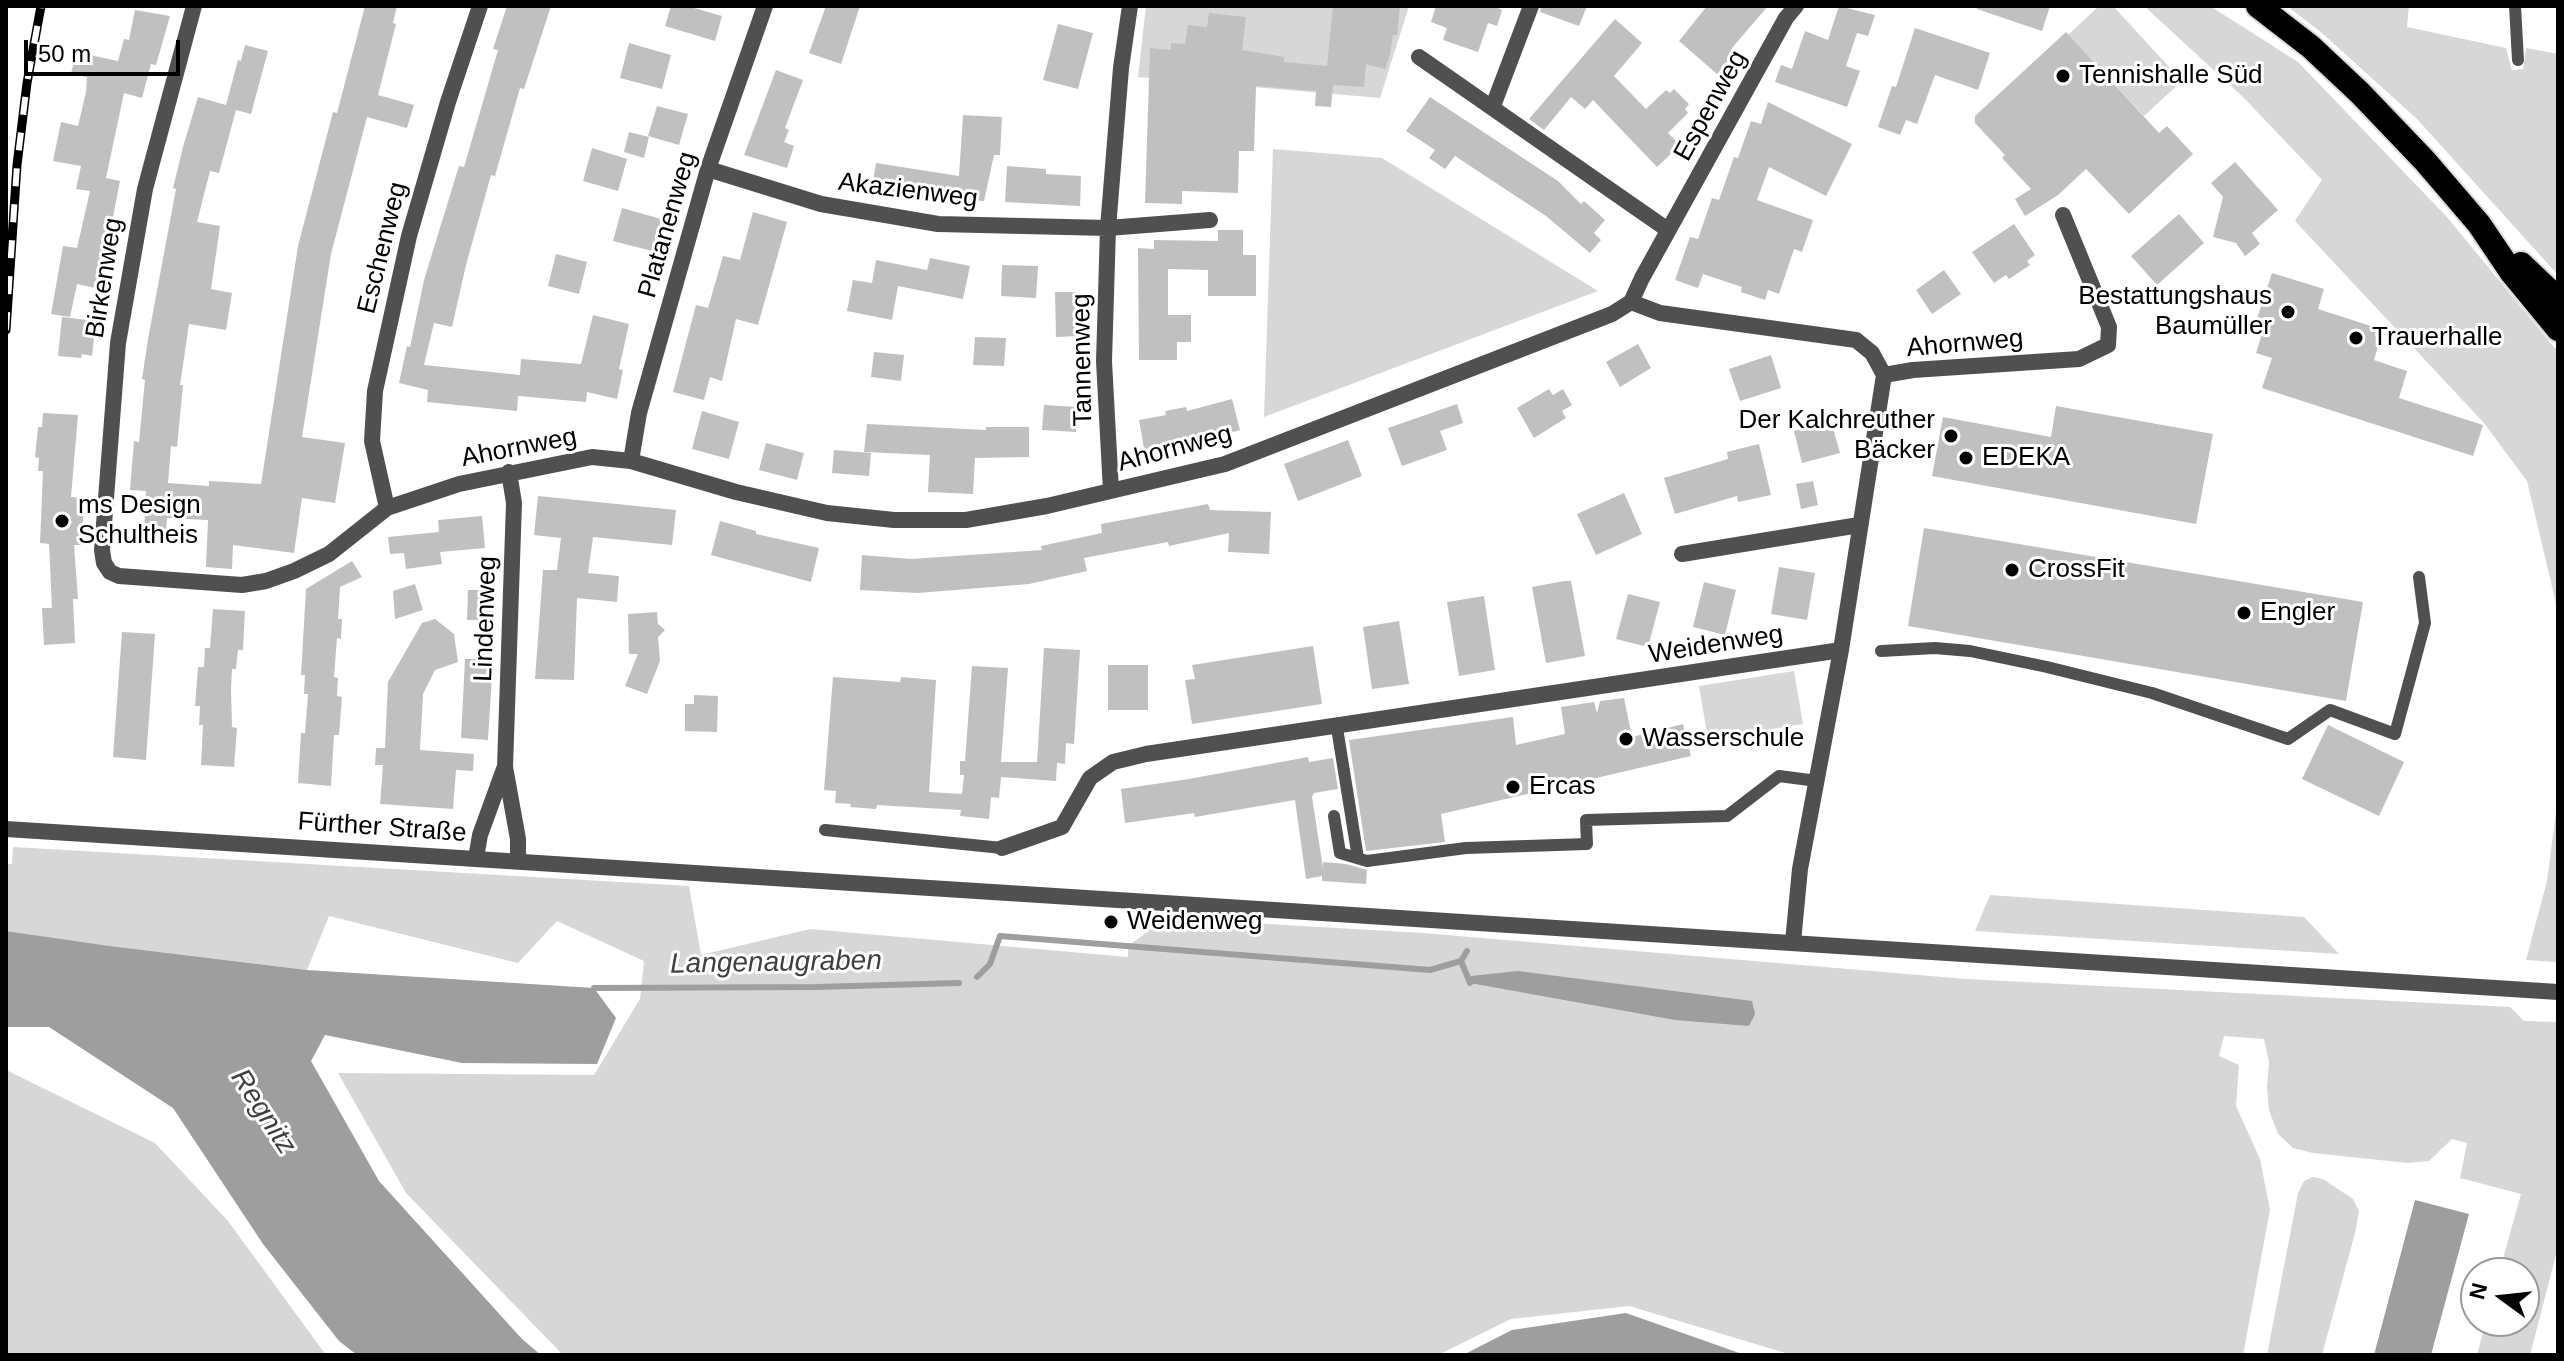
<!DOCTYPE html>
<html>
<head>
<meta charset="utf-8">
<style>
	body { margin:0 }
	#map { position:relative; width:2564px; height:1361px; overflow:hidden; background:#fff; font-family:Helvetica,sans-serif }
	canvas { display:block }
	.frame { position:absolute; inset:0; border:8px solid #000; pointer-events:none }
	.north { position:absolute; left:2460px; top:1257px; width:80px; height:80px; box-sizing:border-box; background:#fff; border:2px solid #999; border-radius:50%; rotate:285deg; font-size:22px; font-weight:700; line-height:32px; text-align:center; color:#000 }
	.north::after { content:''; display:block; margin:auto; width:28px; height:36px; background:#000; clip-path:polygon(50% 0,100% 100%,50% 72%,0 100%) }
	.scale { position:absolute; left:24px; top:40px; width:156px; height:36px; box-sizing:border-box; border:4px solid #000; border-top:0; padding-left:10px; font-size:24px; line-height:28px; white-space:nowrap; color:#000; -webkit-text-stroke:6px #fff; paint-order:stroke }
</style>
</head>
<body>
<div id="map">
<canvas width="2564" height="1361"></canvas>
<div class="frame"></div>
<div class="north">N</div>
<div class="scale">50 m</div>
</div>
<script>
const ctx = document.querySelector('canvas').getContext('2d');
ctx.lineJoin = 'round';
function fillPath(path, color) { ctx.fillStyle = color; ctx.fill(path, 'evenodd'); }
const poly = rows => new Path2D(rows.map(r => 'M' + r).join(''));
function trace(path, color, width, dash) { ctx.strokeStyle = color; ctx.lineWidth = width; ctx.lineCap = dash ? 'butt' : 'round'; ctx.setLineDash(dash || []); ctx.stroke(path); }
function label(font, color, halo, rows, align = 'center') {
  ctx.font = font + ' Helvetica,sans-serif'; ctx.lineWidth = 6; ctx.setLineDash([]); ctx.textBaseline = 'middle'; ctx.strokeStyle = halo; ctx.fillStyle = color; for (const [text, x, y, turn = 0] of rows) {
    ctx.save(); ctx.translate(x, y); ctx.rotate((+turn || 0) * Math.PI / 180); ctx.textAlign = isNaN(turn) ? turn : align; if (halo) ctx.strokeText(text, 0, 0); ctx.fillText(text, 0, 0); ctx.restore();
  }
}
const green = poly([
	[1146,6,1409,6,1380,98,1138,77],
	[2099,6,2113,6,2182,81,2144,116,2068,35],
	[2144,6,2210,6,2298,62,2446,216,2558,352,2558,612,2527,481,2484,423,2295,221,2322,180,2244,98],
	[2287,6,2409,6,2407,27,2506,48,2512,70,2523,69,2526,48,2558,54,2558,275,2417,119,2322,33],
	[1273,149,1382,158,1598,291,1264,417],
	[1794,671,1803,724,1708,739,1699,686],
	[2558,797,2558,962,2526,960,2547,881],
	[13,847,689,886,701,955,810,929,1128,957,1128,946,1154,927,1182,919,1423,933,1966,979,2510,1007,2524,1021,2558,1022,2558,1247,2530,1355,2477,1355,2486,1321,2524,1321,2524,1273,2499,1273,2521,1194,2460,1178,2467,1143,2452,1139,2429,1161,2408,1163,2313,1153,2293,1148,2278,1134,2269,1110,2267,1087,2269,1062,2264,1039,2224,1036,2219,1056,2239,1065,2236,1106,2260,1159,2270,1210,2243,1355,1792,1355,1629,1306,1511,1319,1438,1355,563,1355,406,1193,338,1073,594,1075,640,999,644,961,557,921,518,963,329,916,307,970,110,946,6,931,6,864,12,864],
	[1990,895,2304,917,2339,954,1975,931],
	[6,1070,155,1143,228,1221,326,1355,6,1355],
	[2313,1177,2323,1179,2353,1199,2359,1211,2355,1233,2322,1355,2267,1355,2298,1193,2304,1181]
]);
const water = poly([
	[6,931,110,946,307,970,594,988,616,1018,597,1064,462,1063,325,1035,311,1061,379,1181,522,1339,541,1355,357,1355,339,1341,263,1244,173,1108,49,1027,6,1027],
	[1518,971,1752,1001,1755,1014,1749,1026,1675,1020,1470,983,1471,976],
	[2415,1200,2469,1214,2431,1355,2374,1355],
	[1626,1313,1745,1355,1463,1355,1512,1330]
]);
const stream = poly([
	[1461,961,1470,983],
	[977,977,990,964,1000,936,1430,970,1461,961,1467,951],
	[594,988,817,987,959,983]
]);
const building = poly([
	[365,6,397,6,393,23,396,24,378,95,414,105,407,128,367,117,331,254,302,437,345,443,335,503,302,498,294,553,233,545,232,569,206,567,208,520,167,518,166,532,144,531,146,491,130,490,134,441,139,442,145,380,142,379,148,339,176,189,173,188,183,147,198,97,226,105,238,60,241,61,245,45,268,51,251,114,236,110,219,173,210,171,197,222,220,226,211,289,232,293,226,330,189,324,180,385,183,385,177,447,171,446,168,483,209,486,209,481,261,484,298,246,333,112,337,113],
	[507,6,551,6,524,89,520,88,495,176,491,175,466,265,452,327,434,323,424,365,520,375,521,359,581,364,593,315,629,324,619,369,623,370,617,399,587,392,586,402,518,396,517,411,427,402,428,390,399,383,407,346,410,347,424,280,459,166,464,167,498,50,493,49],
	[671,6,687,6,722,16,715,41,665,26],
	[826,6,860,6,841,64,809,53],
	[1333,6,1400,6,1397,35,1393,35,1390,55,1385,69,1366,64,1364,87,1333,85,1331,107,1315,106,1316,91,1256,86,1254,151,1239,151,1238,193,1182,191,1182,204,1145,203,1150,48,1171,50,1171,43,1185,44,1188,25,1207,27,1209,13,1246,17,1242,50,1284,57,1284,62,1327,66],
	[1436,6,1494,6,1502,10,1497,26,1488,23,1478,52,1443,40,1447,28,1431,22],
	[1542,6,1587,6,1579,26,1540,12],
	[1707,6,1768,6,1732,48,1736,52,1717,74,1679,41],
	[1839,6,1875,15,1868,36,1857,33,1846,66,1860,71,1847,107,1775,82,1781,65,1792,69,1805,31,1828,40],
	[1978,6,2050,6,2042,31,1977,9],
	[135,10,170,16,156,65,151,64,142,98,124,93,106,178,120,181,99,289,77,284,70,317,51,314,63,246,77,248,90,191,76,189,81,166,53,161,61,122,78,126,86,92,87,77,71,74,76,52,118,61,124,39,129,40],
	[1615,19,1642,43,1614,76,1646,109,1666,90,1670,93,1674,89,1689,104,1685,109,1688,113,1668,133,1680,145,1657,167,1593,100,1585,109,1571,97,1544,130,1529,119],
	[1058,24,1093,33,1078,89,1043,80],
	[1915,28,1990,53,1978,90,1935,75,1917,124,1906,120,1900,135,1878,127,1892,86,1896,87],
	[2066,32,2159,133,2167,126,2193,154,2129,214,2086,169,2058,195,2025,216,2015,199,2031,189,2002,158,2005,155,1975,123,1975,116],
	[629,43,671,55,662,89,620,78],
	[776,70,803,80,785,128,789,130,784,142,794,146,787,168,744,155],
	[1430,97,1558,181,1581,204,1584,201,1605,220,1594,233,1601,240,1590,253,1546,216,1455,156,1445,169,1429,158,1435,150,1406,131],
	[1768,102,1852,144,1826,196,1769,167,1757,200,1813,220,1802,252,1794,249,1779,294,1768,290,1765,300,1741,292,1742,287,1703,274,1698,288,1675,280,1690,237,1698,239,1712,198,1719,200,1734,157,1738,158,1751,121,1761,124],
	[657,106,688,114,679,145,648,136],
	[963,115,1002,117,1000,155,994,155,984,201,964,200,963,205,871,194,876,163,959,176],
	[629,132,649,137,644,158,624,152],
	[592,148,627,159,618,191,583,181],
	[2235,162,2278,210,2252,233,2260,244,2245,256,2236,243,2213,237,2223,197,2211,183],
	[1007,166,1046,169,1046,174,1081,176,1080,206,1005,202],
	[622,208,661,219,652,251,613,241],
	[753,212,787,222,758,325,736,319,722,381,710,377,704,400,673,392,696,305,708,308,723,256,740,260],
	[2179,214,2204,243,2157,285,2131,256],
	[2014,224,2035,255,2027,261,2030,265,2009,279,2006,275,1994,283,1972,252],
	[1218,230,1243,230,1243,255,1256,255,1256,296,1208,296,1208,270,1168,269,1168,315,1191,315,1191,342,1177,342,1177,360,1139,360,1138,248,1154,249,1154,240,1218,241],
	[556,254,587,262,579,294,548,286],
	[930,258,970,266,963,299,898,286,892,320,847,311,853,280,872,283,876,260,927,270],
	[1002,265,1038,266,1036,298,1001,296],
	[1944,270,1961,294,1932,314,1916,290],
	[2272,273,2324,289,2318,309,2377,328,2375,335,2379,343,2374,360,2407,371,2399,398,2483,425,2473,456,2262,388,2272,358,2256,353,2264,328,2255,325],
	[1055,292,1078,292,1078,336,1056,337],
	[62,317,96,321,92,356,82,354,81,358,58,356],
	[975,337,1006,338,1004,366,973,365],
	[1638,344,1651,368,1620,387,1606,362],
	[874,352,904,355,901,381,871,377],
	[1771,355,1781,388,1740,401,1729,369],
	[1549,389,1553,395,1563,389,1572,405,1562,411,1566,418,1534,438,1517,408],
	[1232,399,1240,430,1182,447,1145,454,1139,420,1166,415,1165,411,1186,407,1187,411],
	[1457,404,1463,423,1440,431,1447,450,1402,466,1388,428],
	[1044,405,1077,407,1076,432,1042,430],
	[2056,406,2213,434,2196,524,1932,476,1943,417,2051,437],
	[702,411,739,422,729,459,692,449],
	[43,413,78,415,71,497,84,498,82,545,74,545,78,599,73,599,75,643,44,645,42,608,52,608,49,544,40,543,43,471,38,471,39,458,35,457,38,427,42,427],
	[1831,421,1840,453,1802,463,1794,431],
	[867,424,986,430,986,427,1029,427,1029,457,975,458,973,494,928,492,930,455,864,452],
	[1348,440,1362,476,1298,501,1284,464],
	[766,443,804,453,797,480,759,470],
	[1759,444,1771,495,1738,502,1737,496,1675,514,1664,478,1728,459,1727,452],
	[834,450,871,453,869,476,832,473],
	[1813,481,1818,505,1801,509,1796,484],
	[1624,493,1642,534,1596,555,1577,514],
	[538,496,676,510,672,545,593,537,588,573,619,576,617,602,577,598,574,680,535,679,543,570,557,570,561,538,534,535],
	[1208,504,1210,510,1271,512,1269,554,1228,552,1229,533,1169,546,1168,542,1084,558,1087,571,1029,584,918,593,860,590,862,555,911,559,1042,550,1041,546,1102,533,1101,524],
	[482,516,485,548,440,552,442,564,406,569,404,553,390,554,388,537,439,532,438,520],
	[720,521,756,531,756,534,819,548,811,582,711,555],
	[1924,528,2363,602,2346,701,1908,626],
	[352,561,362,577,340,587,338,619,342,619,341,639,337,638,334,677,338,678,337,696,342,697,339,735,334,735,331,786,298,783,301,733,305,733,308,694,304,694,305,675,301,675,306,589],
	[1779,567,1815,573,1807,620,1771,614],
	[1564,581,1571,581,1585,656,1546,663,1532,587],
	[1704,582,1736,590,1725,635,1693,627],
	[415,584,423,610,395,619,393,591],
	[468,590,493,590,493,620,467,620],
	[1628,594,1660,602,1648,647,1616,639],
	[1484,596,1495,670,1459,676,1447,602],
	[213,609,245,611,243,650,238,650,236,669,232,669,231,689,232,727,237,728,234,767,201,765,203,725,199,725,200,706,195,706,198,667,204,667,205,648,210,648],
	[657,612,658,624,665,630,658,637,660,661,647,694,625,686,638,654,629,654,628,614],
	[435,619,454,634,458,662,435,670,423,694,420,750,474,754,473,771,456,770,453,809,380,804,383,765,375,765,376,748,385,748,388,682,422,623],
	[1399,621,1409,684,1372,689,1363,627],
	[122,632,155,634,146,760,113,757],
	[1313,646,1322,704,1192,724,1185,680,1195,679,1192,665],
	[1044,648,1080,650,1074,744,1066,743,1065,764,1057,763,1056,781,1001,777,999,798,991,797,989,819,960,816,961,810,877,805,876,809,850,807,851,804,835,803,836,791,824,790,833,677,900,682,901,677,936,680,929,792,962,794,964,775,960,775,960,761,965,761,972,666,1008,668,1001,762,1037,762],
	[465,659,493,659,488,740,461,738],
	[1108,665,1148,665,1148,710,1108,710],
	[694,695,718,696,717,732,685,731,685,704,694,704],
	[1624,698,1632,737,1683,724,1691,756,1441,814,1445,842,1366,851,1349,740,1513,717,1516,745,1565,734,1561,707,1594,702,1597,713,1600,701],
	[2328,725,2404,762,2379,816,2302,779],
	[1308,757,1309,762,1333,758,1338,789,1314,793,1312,797,1323,868,1323,862,1346,864,1367,870,1366,884,1322,881,1322,876,1306,879,1295,800,1195,817,1194,813,1125,823,1121,789,1189,779]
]);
const service = poly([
	[2515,6,2518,60],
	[1881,651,1935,648,1970,651,2047,667,2152,693,2288,739,2330,710,2395,734,2425,623,2419,577],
	[1337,728,1358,858],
	[1334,816,1340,853,1367,861,1466,848,1587,844,1586,820,1727,816,1779,776,1817,781],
	[825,830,1002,848]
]);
const minor = poly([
	[194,6,145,189,118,343,102,550,104,563,110,572,119,576,242,585,266,581,294,571,329,554,387,508,459,484,592,457,631,461,736,492,827,513,894,520,966,520,1047,506,1225,464,1612,314,1631,302,1660,313,1856,340,1872,353,1884,375],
	[1419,57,1668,230],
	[1493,106,1531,6],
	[708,169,821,204,938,224,1108,228,1210,220],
	[1631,302,1642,278,1786,18,1796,6],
	[1884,375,1913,370,2079,359,2108,345,2109,327,2063,215],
	[631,461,639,413,708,169,765,6],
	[509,472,514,503,505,767,518,839,518,860],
	[1111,491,1104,361,1108,228,1121,68,1130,6],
	[387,508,372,441,375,391,409,236,448,102,480,6],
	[1682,554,1859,525],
	[1002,848,1062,827,1090,778,1113,762,1146,754,1841,650],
	[476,858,480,835,504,769],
	[1793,942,1800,869,1841,650,1884,375]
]);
const tertiary = poly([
	[6,829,2558,992]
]);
const motorway = poly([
	[2258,6,2311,47,2360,93,2425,161,2479,224,2512,273,2558,329],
	[2521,264,2558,299]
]);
const rail = poly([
	[6,330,17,165,27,83,41,6]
]);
const markers = [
	[2063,76,8,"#000"],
	[2288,312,8,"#000"],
	[2356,338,8,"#000"],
	[1951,436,8,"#000"],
	[1966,458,8,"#000"],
	[62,521,8,"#000"],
	[2012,570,8,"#000"],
	[2244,613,8,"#000"],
	[1626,739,8,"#000"],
	[1513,787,8,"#000"],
	[1111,922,8,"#000"]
];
const poiNames = [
	["Tennishalle Süd",2079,76],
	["Bestattungshaus",2272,297,"right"],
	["Baumüller",2272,327,"right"],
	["Trauerhalle",2372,338],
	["Der Kalchreuther",1935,421,"right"],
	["Bäcker",1935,451,"right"],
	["EDEKA",1982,458],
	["ms Design",78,506],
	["Schultheis",78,536],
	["CrossFit",2028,570],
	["Engler",2260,613],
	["Wasserschule",1642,739],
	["Ercas",1529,787],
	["Weidenweg",1127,922]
];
const streetNames = [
	["Espenweg",1711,106,-61],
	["Akazienweg",908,191,7],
	["Platanenweg",668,225,-74],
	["Eschenweg",383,248,-76],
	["Birkenweg",105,278,-81],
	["Ahornweg",1965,344,-5],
	["Tannenweg",1083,360,-91],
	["Ahornweg",519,448,-11],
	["Ahornweg",1175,449,-15],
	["Lindenweg",486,619,-88],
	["Weidenweg",1716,645,-9],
	["Fürther Straße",382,828,4]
];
const waterNames = [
	["Langenaugraben",776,963,-1],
	["Regnitz",263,1112,57]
];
fillPath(green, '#d7d7d7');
fillPath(water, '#9e9e9e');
trace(stream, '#9e9e9e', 6);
fillPath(building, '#c0c0c0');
trace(motorway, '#dbdbdb', 28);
trace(service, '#505050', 12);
trace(minor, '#505050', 16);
trace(tertiary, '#505050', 16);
trace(motorway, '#000', 24);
trace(rail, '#000', 9);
trace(rail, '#fff', 6, [18]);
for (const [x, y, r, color] of markers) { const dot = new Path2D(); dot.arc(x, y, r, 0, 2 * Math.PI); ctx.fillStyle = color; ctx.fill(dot); trace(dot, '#fff', 3); }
label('26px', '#000', '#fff', poiNames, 'left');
label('26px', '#000', '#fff', streetNames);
label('italic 28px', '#3f3f3f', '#fff', waterNames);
</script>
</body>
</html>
